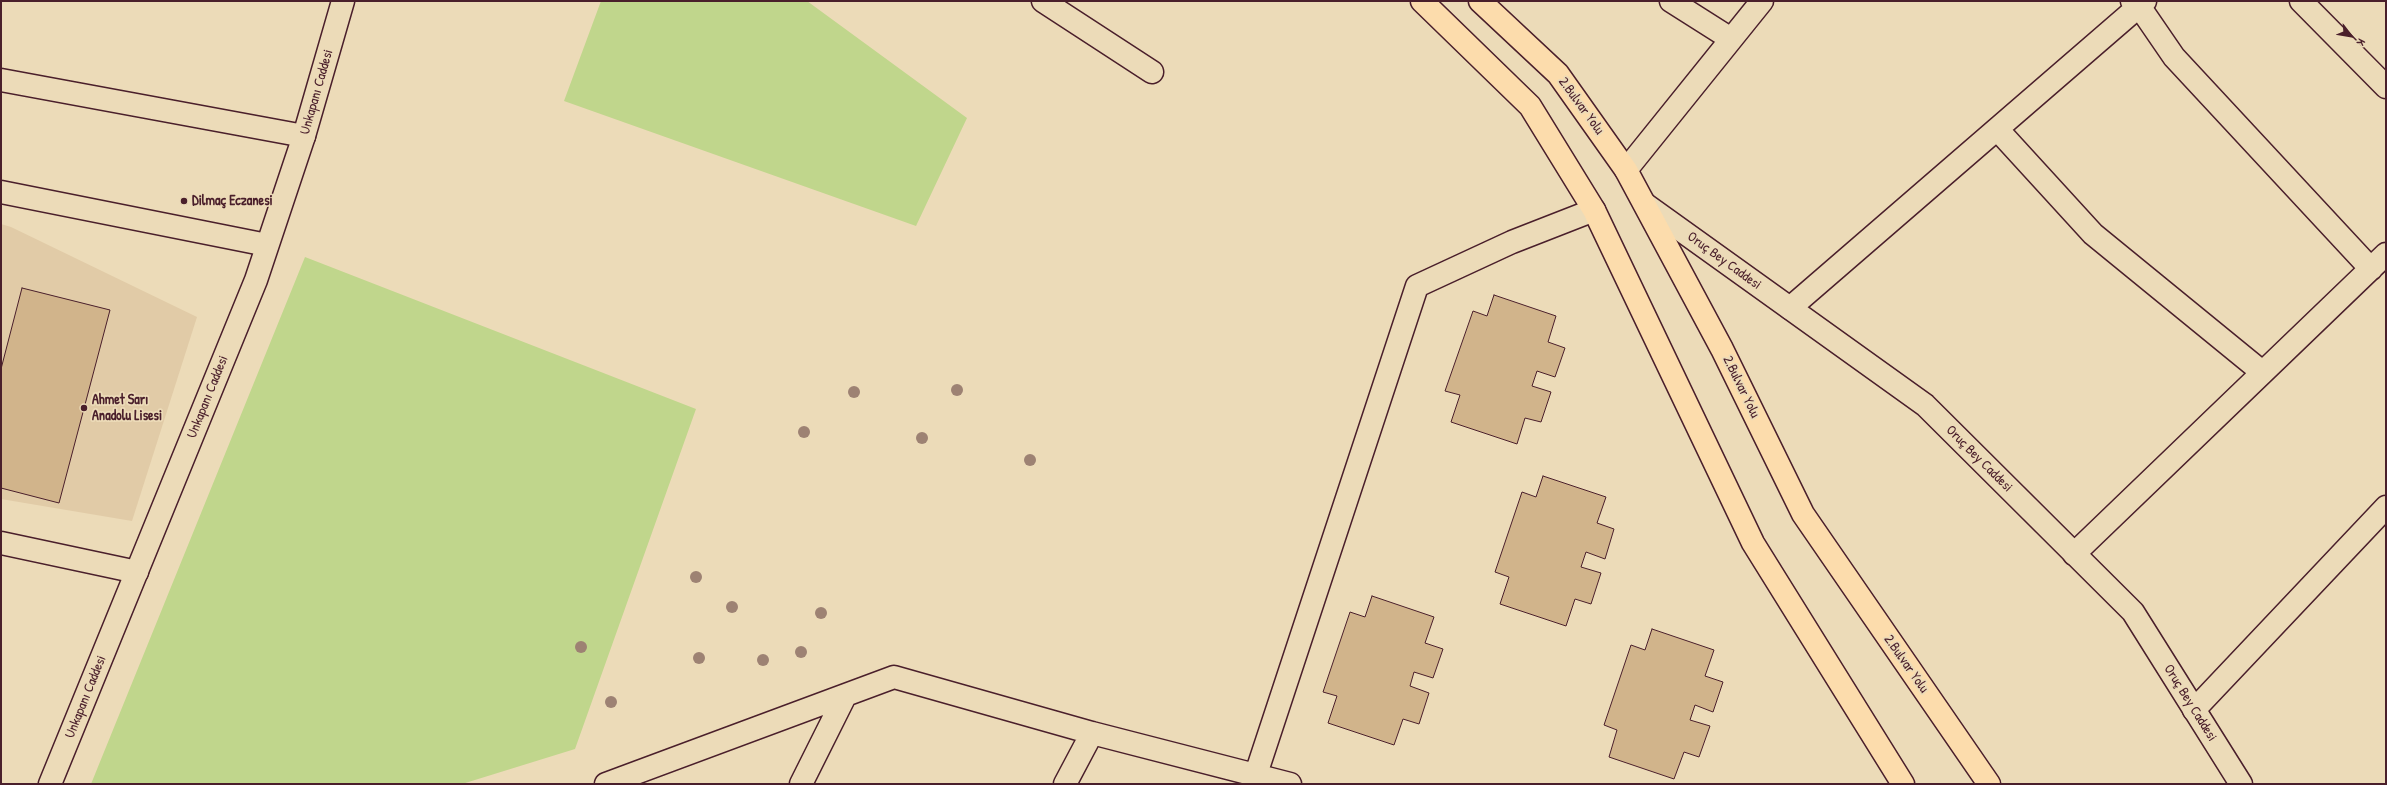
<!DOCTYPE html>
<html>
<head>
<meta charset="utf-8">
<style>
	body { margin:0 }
	#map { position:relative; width:2387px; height:785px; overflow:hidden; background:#ecdbb8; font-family:"Patrick Hand",sans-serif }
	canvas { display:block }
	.frame { position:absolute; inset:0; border:2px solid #4a1f2b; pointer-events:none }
	.north { position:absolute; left:2331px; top:16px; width:40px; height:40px; -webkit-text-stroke:3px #ecdbb8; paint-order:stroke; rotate:121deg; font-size:11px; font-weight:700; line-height:16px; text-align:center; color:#4a1f2b }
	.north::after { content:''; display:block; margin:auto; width:14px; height:18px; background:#4a1f2b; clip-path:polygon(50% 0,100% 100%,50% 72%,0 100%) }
</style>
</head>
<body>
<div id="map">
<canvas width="2387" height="785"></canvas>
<div class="frame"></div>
<div class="north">K</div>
</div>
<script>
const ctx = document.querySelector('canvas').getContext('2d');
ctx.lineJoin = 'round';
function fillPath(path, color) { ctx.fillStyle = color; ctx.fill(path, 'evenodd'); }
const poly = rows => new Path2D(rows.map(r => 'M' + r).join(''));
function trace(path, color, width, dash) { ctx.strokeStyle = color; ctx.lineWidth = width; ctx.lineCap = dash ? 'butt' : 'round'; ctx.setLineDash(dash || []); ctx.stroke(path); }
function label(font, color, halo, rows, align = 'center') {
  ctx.font = font + ' "Patrick Hand",sans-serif'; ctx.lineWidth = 3.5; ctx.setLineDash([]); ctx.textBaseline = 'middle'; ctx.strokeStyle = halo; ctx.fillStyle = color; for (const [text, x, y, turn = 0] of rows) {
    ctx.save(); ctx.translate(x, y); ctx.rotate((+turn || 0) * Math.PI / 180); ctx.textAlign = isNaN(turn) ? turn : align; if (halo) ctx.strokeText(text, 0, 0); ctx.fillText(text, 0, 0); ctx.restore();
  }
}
const built = poly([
	[1,224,11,227,197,317,132,521,1,499]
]);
const green = poly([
	[601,1,807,1,967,118,916,226,564,101],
	[305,257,696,409,575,749,462,784,91,784]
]);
const building = poly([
	[22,288,110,310,59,503,1,488,1,369,22,288],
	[1494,295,1556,316,1548,342,1565,348,1555,377,1537,371,1532,386,1551,392,1541,422,1525,418,1517,444,1451,422,1460,395,1445,391,1473,311,1487,316,1494,295],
	[1543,476,1606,497,1597,523,1614,529,1605,559,1586,552,1581,567,1601,573,1591,604,1575,599,1566,626,1500,604,1509,577,1495,572,1522,492,1536,497,1543,476],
	[1372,596,1434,617,1425,643,1443,649,1433,678,1414,672,1410,686,1429,693,1419,724,1403,719,1394,745,1328,723,1337,696,1323,692,1350,612,1365,617,1372,596],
	[1652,629,1714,650,1705,676,1723,682,1713,712,1695,705,1690,720,1710,726,1699,757,1684,752,1674,779,1609,757,1617,730,1604,725,1631,645,1645,650,1652,629]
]);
const minor = poly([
	[1043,1,1152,72],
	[1671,1,1731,39],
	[2132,1,2139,6,2174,57,2371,269],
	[2301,1,2386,87],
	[1,80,304,136],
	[1997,129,2093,234,2262,372],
	[1626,170,1762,1],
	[1,192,267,245],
	[1790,308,2145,1],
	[1,543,137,572],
	[2074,554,2386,254],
	[2194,710,2386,507],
	[1256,774,1417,286,1512,242,1594,210],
	[606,784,894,677,1092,733,1290,784],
	[801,784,845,696],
	[1065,784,1092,733]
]);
const secondary = poly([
	[1646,205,1925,405,2133,612,2241,784],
	[50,784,256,280,304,136,343,1]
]);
const primary = poly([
	[1422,1,1530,106,1594,210,1753,543,1903,784],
	[1480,1,1558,74,1626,170,1722,349,1803,514,1989,784]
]);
const trees = [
	[957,390],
	[854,392],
	[804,432],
	[922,438],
	[1030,460],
	[696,577],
	[732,607],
	[821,613],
	[581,647],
	[801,652],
	[699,658],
	[763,660],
	[611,702]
];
const markers = [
	[184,201,4,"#4a1f2b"],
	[84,408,4,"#4a1f2b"]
];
const streetNames = [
	["Unkapanı Caddesi",317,92,-74],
	["2.Bulvar Yolu",1581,106,54],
	["Oruç Bey Caddesi",1724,261,36],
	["2.Bulvar Yolu",1741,387,64],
	["Unkapanı Caddesi",208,397,-68],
	["Oruç Bey Caddesi",1979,459,45],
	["2.Bulvar Yolu",1906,664,55],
	["Unkapanı Caddesi",86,697,-68],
	["Oruç Bey Caddesi",2190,703,58]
];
const poiNames = [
	["Dilmaç Eczanesi",192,201],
	["Ahmet Sarı",92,400],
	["Anadolu Lisesi",92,416]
];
fillPath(built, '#e1cba7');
fillPath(green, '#c0d68c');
fillPath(building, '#d1b48b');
trace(building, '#4a1f2b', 1);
trace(minor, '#4a1f2b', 25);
trace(secondary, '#4a1f2b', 25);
trace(primary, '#4a1f2b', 25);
trace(minor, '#ecdbb8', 22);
trace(secondary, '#ecdbb8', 22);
trace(primary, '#fcdcac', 22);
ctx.fillStyle = '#9d8273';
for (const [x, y] of trees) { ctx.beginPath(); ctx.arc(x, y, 6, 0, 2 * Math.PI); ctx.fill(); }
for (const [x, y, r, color] of markers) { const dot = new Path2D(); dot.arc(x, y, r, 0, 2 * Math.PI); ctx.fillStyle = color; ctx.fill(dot); trace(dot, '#ecdbb8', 1.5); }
label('14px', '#4a1f2b', '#ecdbb8', streetNames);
label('bold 14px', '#4a1f2b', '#ecdbb8', poiNames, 'left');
</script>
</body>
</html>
